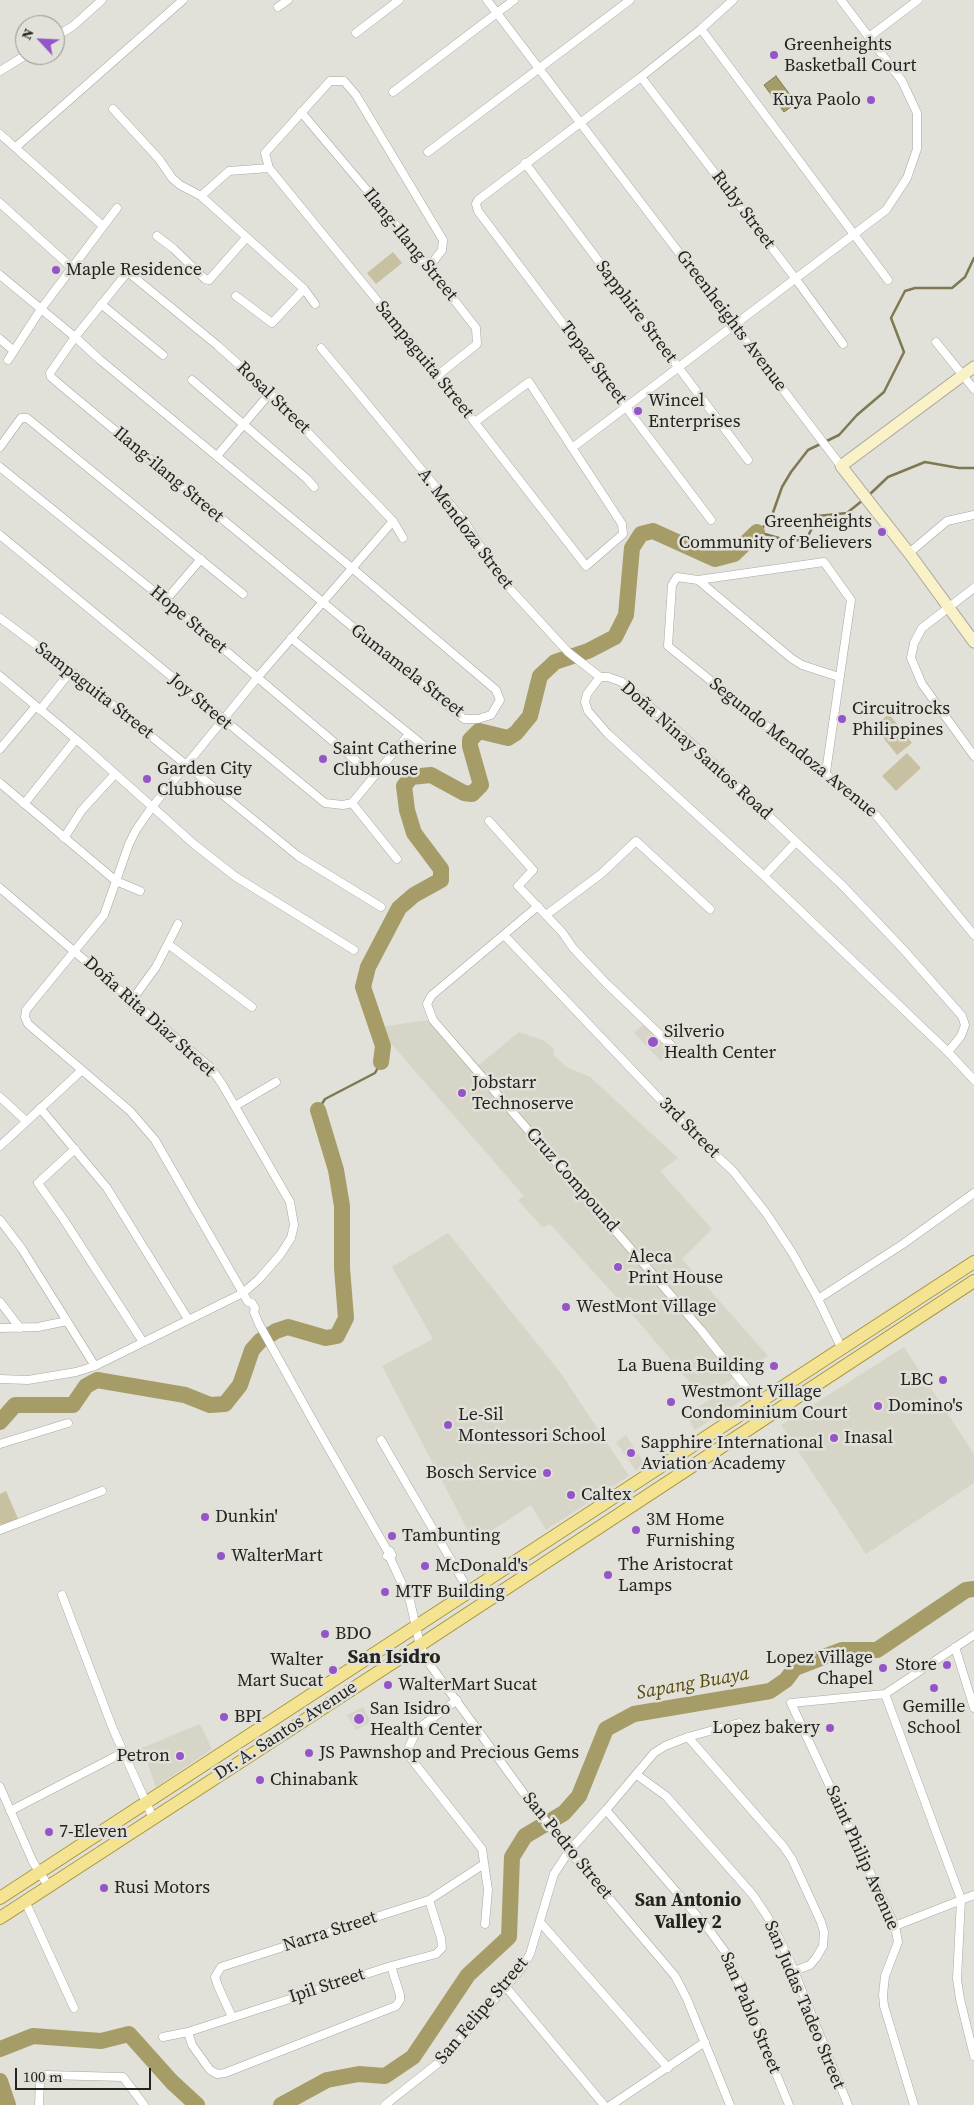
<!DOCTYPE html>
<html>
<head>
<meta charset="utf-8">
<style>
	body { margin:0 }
	#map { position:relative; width:974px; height:2105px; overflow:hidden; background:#e1e0d9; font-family:"Source Serif 4",serif }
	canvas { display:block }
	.north { position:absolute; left:15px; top:15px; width:50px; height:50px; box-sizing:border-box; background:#e1e0d9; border:1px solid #95948f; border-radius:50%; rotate:295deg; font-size:14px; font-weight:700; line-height:20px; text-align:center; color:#232320 }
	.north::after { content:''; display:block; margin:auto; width:18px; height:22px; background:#9654c9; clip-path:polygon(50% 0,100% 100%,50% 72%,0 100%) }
	.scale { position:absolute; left:15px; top:2068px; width:136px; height:22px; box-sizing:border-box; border:2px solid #232320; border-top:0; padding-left:6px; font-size:15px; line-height:18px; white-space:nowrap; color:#232320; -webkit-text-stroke:4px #e1e0d9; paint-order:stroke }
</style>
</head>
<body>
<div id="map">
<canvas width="974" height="2105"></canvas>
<div class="north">N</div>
<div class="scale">100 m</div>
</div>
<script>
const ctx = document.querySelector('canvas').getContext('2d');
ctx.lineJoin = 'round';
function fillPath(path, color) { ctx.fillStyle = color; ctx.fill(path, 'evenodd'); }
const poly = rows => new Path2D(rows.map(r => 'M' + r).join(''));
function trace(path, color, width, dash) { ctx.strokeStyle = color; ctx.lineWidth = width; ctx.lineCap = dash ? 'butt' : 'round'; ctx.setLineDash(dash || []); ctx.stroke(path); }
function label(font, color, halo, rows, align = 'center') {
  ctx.font = font + ' "Source Serif 4",serif'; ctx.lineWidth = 5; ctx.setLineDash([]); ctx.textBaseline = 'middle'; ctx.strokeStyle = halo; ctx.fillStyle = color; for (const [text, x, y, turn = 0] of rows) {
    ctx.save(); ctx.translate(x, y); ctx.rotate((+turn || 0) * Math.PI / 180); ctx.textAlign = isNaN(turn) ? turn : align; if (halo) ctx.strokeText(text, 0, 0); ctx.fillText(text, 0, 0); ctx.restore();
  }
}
const built = poly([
	[435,1019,479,1065,519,1032,545,1041,554,1049,553,1054,566,1067,590,1077,678,1158,660,1171,712,1229,682,1259,768,1356,703,1398,638,1321,550,1224,542,1227,518,1200,524,1196,388,1040,381,1027],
	[645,1023,671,1051,661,1061,634,1033],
	[448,1233,560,1372,629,1476,546,1530,531,1505,474,1542,382,1366,433,1339,392,1267],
	[904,1347,974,1454,974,1483,866,1554,781,1425],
	[736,1383,746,1398,695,1430,686,1415],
	[626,1435,645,1465,636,1471,616,1442],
	[363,1707,371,1722,356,1730,347,1715],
	[200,1724,212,1749,156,1787,142,1748]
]);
const green = poly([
	[393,252,402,263,376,284,367,273],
	[889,714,912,743,897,755,874,726],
	[907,753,921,768,896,791,882,776],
	[6,1491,19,1521,2,1528,0,1523,0,1494]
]);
const water = poly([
	[776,76,796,103,784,112,764,85,776,76]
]);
const stream = poly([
	[869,495,888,477,925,462,959,468,974,468],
	[757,532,770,521,782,487,791,472,808,450,839,435,857,415,884,392,904,352,891,318,905,291,915,288,952,288,965,277,974,258],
	[758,532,789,541,801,540,808,536,818,516,847,513,863,500],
	[318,1110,325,1099,375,1073,381,1062]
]);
const river = poly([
	[381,1062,383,1046,363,987,368,967,399,908,414,895,441,880,441,869,414,833,407,810,404,786,411,777,431,775,464,793,472,794,481,785,470,746,470,740,479,731,508,738,516,733,530,716,540,676,555,662,588,651,615,637,626,615,632,548,641,534,653,531,715,559,734,554,757,532],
	[0,1422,15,1405,73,1405,86,1386,97,1380,185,1395,210,1405,225,1404,240,1385,252,1350,260,1341,276,1331,288,1327,326,1338,337,1336,346,1318,342,1268,342,1206,336,1170,318,1110],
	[0,2049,33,2036,101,2041,129,2034,172,2082,197,2105],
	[0,2081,8,2105],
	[281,2105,327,2080,359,2074,385,2076,413,2057,468,1975,509,1937,512,1857,525,1836,564,1813,579,1796,606,1729,634,1714,770,1691,786,1680,795,1668,842,1650,877,1650,966,1590,974,1589]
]);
const street = poly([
	[487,0,841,466],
	[278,7,288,0],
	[701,29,888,280],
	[356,33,399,0],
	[55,37,73,26,102,0],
	[869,37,918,0],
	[0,71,26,55],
	[641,77,795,278,843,344],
	[393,92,514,0],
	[113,109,159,159,172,178,180,185,201,196],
	[301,112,387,214,476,328,477,344,438,375],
	[0,134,103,226],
	[16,147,183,0],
	[428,152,630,0],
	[525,163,748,460],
	[269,168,229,171,201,196,304,289,315,304],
	[0,203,72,268],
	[157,236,174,249,205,279,209,280,246,238],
	[429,267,442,250,443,240,356,95,344,81,330,81,265,153,269,168,438,375,586,566,623,534,622,524,529,382,475,422],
	[0,275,75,337,99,359,352,568,496,690,500,700,491,715,478,719,464,719,65,389,51,377,50,373,75,337,126,274,129,273,217,345,270,393,393,521,403,538],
	[236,296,272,323,304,289],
	[101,304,163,355],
	[0,339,14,351],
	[936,342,974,389],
	[321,348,464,521,501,579,568,652,600,677],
	[8,360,41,309,117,208],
	[192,380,307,479,314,487],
	[0,447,21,418,27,418,243,594],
	[572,448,886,210,907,178,917,149,917,113,902,81,841,0],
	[217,456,270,393],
	[0,467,187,618,374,776],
	[711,520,478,211,476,204,478,200,641,77,701,29,733,0],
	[0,535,325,803,343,805,352,803],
	[909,553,947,521,974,515],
	[698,580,824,562,851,600,826,772],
	[974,588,922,628,914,643,911,658,922,684,974,756],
	[165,601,201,559],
	[0,618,71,671,298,856,381,907],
	[291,638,429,750],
	[0,676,83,745,195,845,236,877,354,950],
	[839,677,802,665,791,658,698,580,677,577,672,585,668,646,875,814,974,935],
	[40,710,71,671],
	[0,749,36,706],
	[0,783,116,881,140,891],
	[352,803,409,734],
	[352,803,397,859],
	[24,804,76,739],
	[489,821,533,870,518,886,562,932,573,948,606,983,676,1050],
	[64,838,82,810,115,774],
	[764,876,796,842],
	[0,888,211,1068,222,1084,290,1202,294,1225,291,1238,280,1255,259,1279,243,1293,95,1366,76,1372,28,1380,0,1379],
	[538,906,431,996,427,1004,433,1020,701,1330,757,1401],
	[546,915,601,874,636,841,710,909],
	[504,935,693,1134,733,1171,766,1213,793,1254,817,1297,841,1347],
	[168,944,252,1007],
	[132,1000,156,967,178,924],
	[948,1052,961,1036,965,1025,962,1016,903,949,843,886,698,749,622,682,608,677,600,677,587,694,585,702,588,711,607,733,764,876,948,1052,974,1080],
	[0,1097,26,1121],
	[235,1106,276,1082],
	[40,1108,107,1188,188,1319],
	[0,1146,81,1071],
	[75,1149,38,1183,64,1220,143,1342],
	[0,1220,22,1249,95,1366],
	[818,1299,903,1244,974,1193],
	[0,1302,20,1328],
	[0,1328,38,1327,67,1321],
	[381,1440,469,1591],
	[0,1444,68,1423],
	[0,1530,102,1491],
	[387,1556,390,1558,410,1601,420,1645,428,1662,525,1795,569,1851,675,1976,687,1999,730,2105],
	[390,1558,392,1555,390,1551,387,1550,317,1428,259,1324,254,1312,255,1308,252,1303,248,1302,243,1293,155,1140,130,1111,28,1024,25,1017,26,1010,104,915,129,844,136,830,152,807,257,678,393,521],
	[62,1595,113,1729,153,1818],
	[955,1647,974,1708],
	[885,1694,961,1899,957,1979,960,1999,974,2056],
	[457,1700,423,1725,414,1736,409,1747,412,1760,482,1849,488,1890,485,1924],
	[688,1737,783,1846,792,1859,821,1922,824,1932,823,1946,816,1958,810,1965,794,1971],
	[637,1775,666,1796,753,1895,767,1916,779,1938,794,1971,848,2105],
	[0,1787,33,1862,49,1887],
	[606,1810,710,1931,728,1956,789,2105],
	[10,1811,124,1752],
	[25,1901,74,2008],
	[540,1922,668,2068],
	[895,1926,974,1895],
	[506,1987,604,2105],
	[232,2017,218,1986,215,1977,221,1967,429,1900,484,1864],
	[188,2032,192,2045,210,2070,217,2074,225,2073,396,2006,400,2000,400,1995,391,1966],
	[163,2037,188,2032,391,1966,436,1954,442,1948,441,1938,429,1900],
	[39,2105,40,2081,42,2077,46,2075,123,2077,144,2105],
	[385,2105,442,2060,522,1968,530,1954,554,1874,569,1851,606,1810,654,1753,665,1746,688,1737,739,1723],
	[611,2105,705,2042],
	[914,2105,884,2006,883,1995,885,1976,898,1942,895,1926,791,1703,885,1694,974,1635]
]);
const secondary = poly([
	[974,367,841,466,909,553,974,642]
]);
const primary = poly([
	[0,1898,974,1262],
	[0,1918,420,1645,974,1281]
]);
const markers = [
	[774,55,5,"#9654c9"],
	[871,100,5,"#9654c9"],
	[56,270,5,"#9654c9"],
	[638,411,5,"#9654c9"],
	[882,532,5,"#9654c9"],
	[842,719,5,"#9654c9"],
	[323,759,5,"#9654c9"],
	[147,779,5,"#9654c9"],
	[653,1042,6,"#9654c9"],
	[462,1093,5,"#9654c9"],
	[618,1267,5,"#9654c9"],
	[566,1307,5,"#9654c9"],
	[774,1366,5,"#9654c9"],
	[943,1380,5,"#9654c9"],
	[671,1402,5,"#9654c9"],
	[878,1406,5,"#9654c9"],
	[448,1425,5,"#9654c9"],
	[834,1438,5,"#9654c9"],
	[631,1453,5,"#9654c9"],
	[547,1473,5,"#9654c9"],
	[571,1495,5,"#9654c9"],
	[205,1517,5,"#9654c9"],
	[636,1530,5,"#9654c9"],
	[392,1536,5,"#9654c9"],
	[221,1556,5,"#9654c9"],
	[425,1566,5,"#9654c9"],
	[608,1575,5,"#9654c9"],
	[385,1592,5,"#9654c9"],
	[325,1634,5,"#9654c9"],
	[947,1665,5,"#9654c9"],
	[883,1668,5,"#9654c9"],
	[333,1670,5,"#9654c9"],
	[388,1685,5,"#9654c9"],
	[934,1688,5,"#9654c9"],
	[224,1717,5,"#9654c9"],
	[359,1719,6,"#9654c9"],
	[830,1728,5,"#9654c9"],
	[309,1753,5,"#9654c9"],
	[180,1756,5,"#9654c9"],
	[260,1780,5,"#9654c9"],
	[49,1832,5,"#9654c9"],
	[104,1888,5,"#9654c9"]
];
const poiNames = [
	["Greenheights",784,45],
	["Basketball Court",784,66],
	["Kuya Paolo",861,100,"right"],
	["Maple Residence",66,270],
	["Wincel",648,401],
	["Enterprises",648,422],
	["Greenheights",872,522,"right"],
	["Community of Believers",872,543,"right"],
	["Circuitrocks",852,709],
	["Philippines",852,730],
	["Saint Catherine",333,749],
	["Clubhouse",333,770],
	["Garden City",157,769],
	["Clubhouse",157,790],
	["Silverio",664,1032],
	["Health Center",664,1053],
	["Jobstarr",472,1083],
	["Technoserve",472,1104],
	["Aleca",628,1257],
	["Print House",628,1278],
	["WestMont Village",576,1307],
	["La Buena Building",764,1366,"right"],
	["LBC",933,1380,"right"],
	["Westmont Village",681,1392],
	["Condominium Court",681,1413],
	["Domino's",888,1406],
	["Le-Sil",458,1415],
	["Montessori School",458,1436],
	["Inasal",844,1438],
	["Sapphire International",641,1443],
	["Aviation Academy",641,1464],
	["Bosch Service",537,1473,"right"],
	["Caltex",581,1495],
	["Dunkin'",215,1517],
	["3M Home",646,1520],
	["Furnishing",646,1541],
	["Tambunting",402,1536],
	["WalterMart",231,1556],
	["The Aristocrat",618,1565],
	["Lamps",618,1586],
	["McDonald's",435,1566],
	["MTF Building",395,1592],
	["BDO",335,1634],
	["Lopez Village",873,1658,"right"],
	["Chapel",873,1679,"right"],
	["Walter",323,1660,"right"],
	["Mart Sucat",323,1681,"right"],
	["Store",937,1665,"right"],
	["WalterMart Sucat",398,1685],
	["Gemille",934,1707,"center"],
	["School",934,1728,"center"],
	["San Isidro",370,1709],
	["Health Center",370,1730],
	["BPI",234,1717],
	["Lopez bakery",820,1728,"right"],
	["JS Pawnshop and Precious Gems",319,1753],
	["Petron",170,1756,"right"],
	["Chinabank",270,1780],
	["7-Eleven",59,1832],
	["Rusi Motors",114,1888]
];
const streetNames = [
	["Ruby Street",743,210,53],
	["Ilang-Ilang Street",410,245,51],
	["Sapphire Street",636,312,53],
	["Greenheights Avenue",731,321,53],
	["Sampaguita Street",424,360,51],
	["Topaz Street",593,363,53],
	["Rosal Street",273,398,44],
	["Ilang-ilang Street",168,475,40],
	["A. Mendoza Street",465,529,53],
	["Hope Street",188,620,40],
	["Gumamela Street",407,671,38],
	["Sampaguita Street",94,691,38],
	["Joy Street",200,702,40],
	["Segundo Mendoza Avenue",793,748,39],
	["Doña Ninay Santos Road",696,751,42],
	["Doña Rita Diaz Street",149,1017,42],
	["3rd Street",689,1128,45],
	["Cruz Compound",572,1180,49],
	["Dr. A. Santos Avenue",286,1731,-33],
	["San Pedro Street",567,1846,51],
	["Saint Philip Avenue",862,1858,66],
	["Narra Street",330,1932,-18],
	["Ipil Street",327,1986,-18],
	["San Judas Tadeo Street",804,2005,67],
	["San Felipe Street",482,2011,-50],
	["San Pablo Street",750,2013,67]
];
const waterNames = [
	["Sapang Buaya",693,1684,-10]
];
const neighbourhoodNames = [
	["San Antonio",688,1901],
	["Valley 2",688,1923]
];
const quarterNames = [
	["San Isidro",394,1658]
];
fillPath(built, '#d7d5c7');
fillPath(green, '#c7c1a2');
fillPath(water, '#a69c68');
trace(water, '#7f7852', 1);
trace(stream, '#7f7852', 2.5);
trace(river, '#a69c68', 16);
trace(street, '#a8a7a0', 9);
trace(secondary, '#a8a7a0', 13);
trace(primary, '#a69439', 14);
trace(street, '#fff', 8);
trace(secondary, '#f9f1c8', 11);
trace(primary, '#f4e391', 12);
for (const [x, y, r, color] of markers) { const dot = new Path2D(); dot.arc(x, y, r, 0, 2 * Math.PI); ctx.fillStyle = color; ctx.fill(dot); trace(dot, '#e1e0d9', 2); }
label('18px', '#232320', '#e1e0d9', poiNames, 'left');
label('18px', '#232320', '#e1e0d9', streetNames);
label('italic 19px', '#574b0a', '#e1e0d9', waterNames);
label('bold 19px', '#232320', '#e1e0d9', neighbourhoodNames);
label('bold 20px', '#232320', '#e1e0d9', quarterNames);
</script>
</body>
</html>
